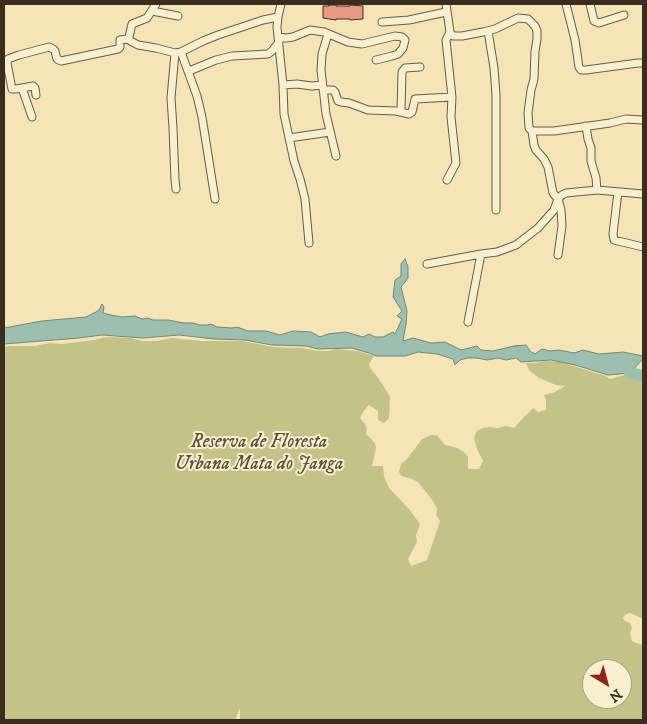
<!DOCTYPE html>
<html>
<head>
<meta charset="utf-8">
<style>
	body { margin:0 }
	#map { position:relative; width:647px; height:724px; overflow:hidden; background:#f5e5b6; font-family:"IM FELL DW Pica",serif }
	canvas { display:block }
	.frame { position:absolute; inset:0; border:5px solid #3a2d20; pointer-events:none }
	.north { position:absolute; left:582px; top:659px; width:50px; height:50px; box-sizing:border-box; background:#f8eed0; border:1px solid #aca18a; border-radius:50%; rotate:143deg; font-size:14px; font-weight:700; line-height:20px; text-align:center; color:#3a2d20 }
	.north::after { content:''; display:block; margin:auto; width:18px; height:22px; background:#8f2418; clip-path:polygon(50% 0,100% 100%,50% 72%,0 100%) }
</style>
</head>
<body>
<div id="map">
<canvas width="647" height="724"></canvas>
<div class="frame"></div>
<div class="north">N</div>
</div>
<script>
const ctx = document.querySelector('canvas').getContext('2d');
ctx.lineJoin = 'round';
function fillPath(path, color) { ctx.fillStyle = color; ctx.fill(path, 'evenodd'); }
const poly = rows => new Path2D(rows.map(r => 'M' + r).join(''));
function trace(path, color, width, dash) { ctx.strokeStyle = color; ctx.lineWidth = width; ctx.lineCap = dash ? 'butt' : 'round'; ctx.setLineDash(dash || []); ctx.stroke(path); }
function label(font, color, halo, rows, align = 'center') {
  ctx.font = font + ' "IM FELL DW Pica",serif'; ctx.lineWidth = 4; ctx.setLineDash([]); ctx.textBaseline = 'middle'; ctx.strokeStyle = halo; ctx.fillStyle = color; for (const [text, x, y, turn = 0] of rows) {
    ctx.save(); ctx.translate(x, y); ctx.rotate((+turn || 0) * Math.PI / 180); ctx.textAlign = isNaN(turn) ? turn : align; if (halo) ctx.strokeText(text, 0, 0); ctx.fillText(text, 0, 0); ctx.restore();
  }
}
const green = poly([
	[106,337,131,338,143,341,157,341,171,338,202,341,242,341,273,347,303,348,318,351,329,351,336,349,358,351,374,356,369,364,370,368,379,379,390,397,389,418,384,423,378,420,378,411,369,405,363,412,360,418,365,424,367,429,366,434,375,443,376,448,372,466,383,466,384,476,389,488,409,509,420,524,416,535,417,542,408,559,411,566,427,560,440,521,436,515,437,509,433,501,418,482,412,479,401,476,399,472,401,464,407,459,422,439,431,435,437,435,445,445,457,448,464,452,468,457,468,469,479,469,483,461,477,449,474,438,477,431,482,428,490,427,498,428,506,426,514,428,524,417,533,408,538,412,546,410,546,399,544,395,555,392,565,386,556,385,539,378,529,370,526,363,535,363,545,361,560,362,606,376,610,379,625,375,632,374,643,377,643,619,635,615,629,613,625,615,623,618,625,621,630,623,632,628,630,633,632,641,636,643,643,645,643,720,240,720,240,708,235,720,4,720,4,347,8,346,35,346,50,343,62,344,94,340],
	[592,669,622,669,622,699,592,699]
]);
const water = poly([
	[405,259,408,267,408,278,401,287,407,311,406,324,403,341,413,338,431,343,445,342,461,350,477,346,481,350,493,351,514,346,526,345,530,351,535,354,542,349,550,351,559,350,574,353,583,350,599,354,623,352,643,356,643,359,630,373,608,375,575,365,551,360,521,362,516,358,506,360,498,358,487,360,477,358,467,358,460,360,455,365,453,359,437,354,418,352,405,356,376,356,369,353,352,348,318,349,306,346,272,345,245,340,214,339,179,335,143,338,102,335,79,338,4,344,4,328,42,321,86,317,96,312,99,310,102,304,104,307,103,313,111,315,122,317,135,316,142,319,148,318,153,320,168,320,184,323,193,323,200,325,207,325,211,324,217,327,232,328,237,327,248,331,266,331,280,335,293,331,311,332,320,337,328,334,346,332,363,337,369,334,375,337,383,337,393,332,395,334,402,319,397,316,402,311,393,297,395,280,401,276,401,264,405,259]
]);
const river = poly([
	[630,373,643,376]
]);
const building = poly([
	[329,5,336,5,336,6,350,6,350,5,363,6,363,19,350,20,350,19,336,19,336,20,323,18,323,6,329,6,329,5]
]);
const minor = poly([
	[281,4,278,17,277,27,283,85,284,114,294,161,300,179,305,199,309,243],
	[446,4,450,32,453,36,462,36,483,32,495,29,518,18,528,19,535,26,537,31,537,39,535,51,534,79,531,90,528,113,529,128,532,131,554,131,610,123,626,119,643,120],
	[566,4,575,40,579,67,581,70,586,70,638,63,643,63],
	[590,4,594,21,599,23,624,15],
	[152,11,178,16],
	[382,22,409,20,446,12],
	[488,31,494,68,496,95,496,210],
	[328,34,322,54,321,70,326,114,336,156],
	[278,37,286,38,293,37,310,30,324,32,348,42,362,44,395,36,402,37,405,40,403,48,398,54,392,56,376,60],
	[127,39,138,45,156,48,175,53,181,52,203,41,218,35,263,20,278,17],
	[181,52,197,96,202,117,215,199],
	[175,53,171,98,173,128,175,180,176,189],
	[189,71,216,60,232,56,268,54,272,51,279,42],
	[283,85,297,84,312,86,322,85],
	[22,88,32,117],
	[323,90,333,90,335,92,338,101,341,102,349,103,368,110,396,111,409,114,412,112,415,99,452,97],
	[36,95,35,88,33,86,16,89,12,89,7,63,8,59,19,55,49,47,53,49,55,51,57,59,61,61,118,49,120,47,120,40,127,39,129,37,132,24,147,18,156,4],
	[401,111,402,72,405,68,420,67],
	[586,126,588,139,591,148,591,161,596,178,597,190],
	[532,131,534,145,536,150,544,159,548,167,553,193,558,199,561,210,562,226,558,255],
	[289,138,330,132],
	[447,180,456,163,451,117,452,97,446,40,450,32],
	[618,192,613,234,614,240,643,247],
	[427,264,481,254,497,252,516,245,538,228,554,210,558,199,562,195,566,193,597,190,643,194],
	[468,322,481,254]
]);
const parkNames = [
	["Reserva de Floresta",259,443],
	["Urbana Mata do Janga",259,465]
];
fillPath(green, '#c3c289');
fillPath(water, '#9cbfaf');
trace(water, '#758576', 1);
trace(river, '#9cbfaf', 12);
fillPath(building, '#e89986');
trace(building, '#3a2d20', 1);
trace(minor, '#695b46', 9);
trace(minor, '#f8eed0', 7);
label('italic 19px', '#5c523a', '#f8eed0', parkNames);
</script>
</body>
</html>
